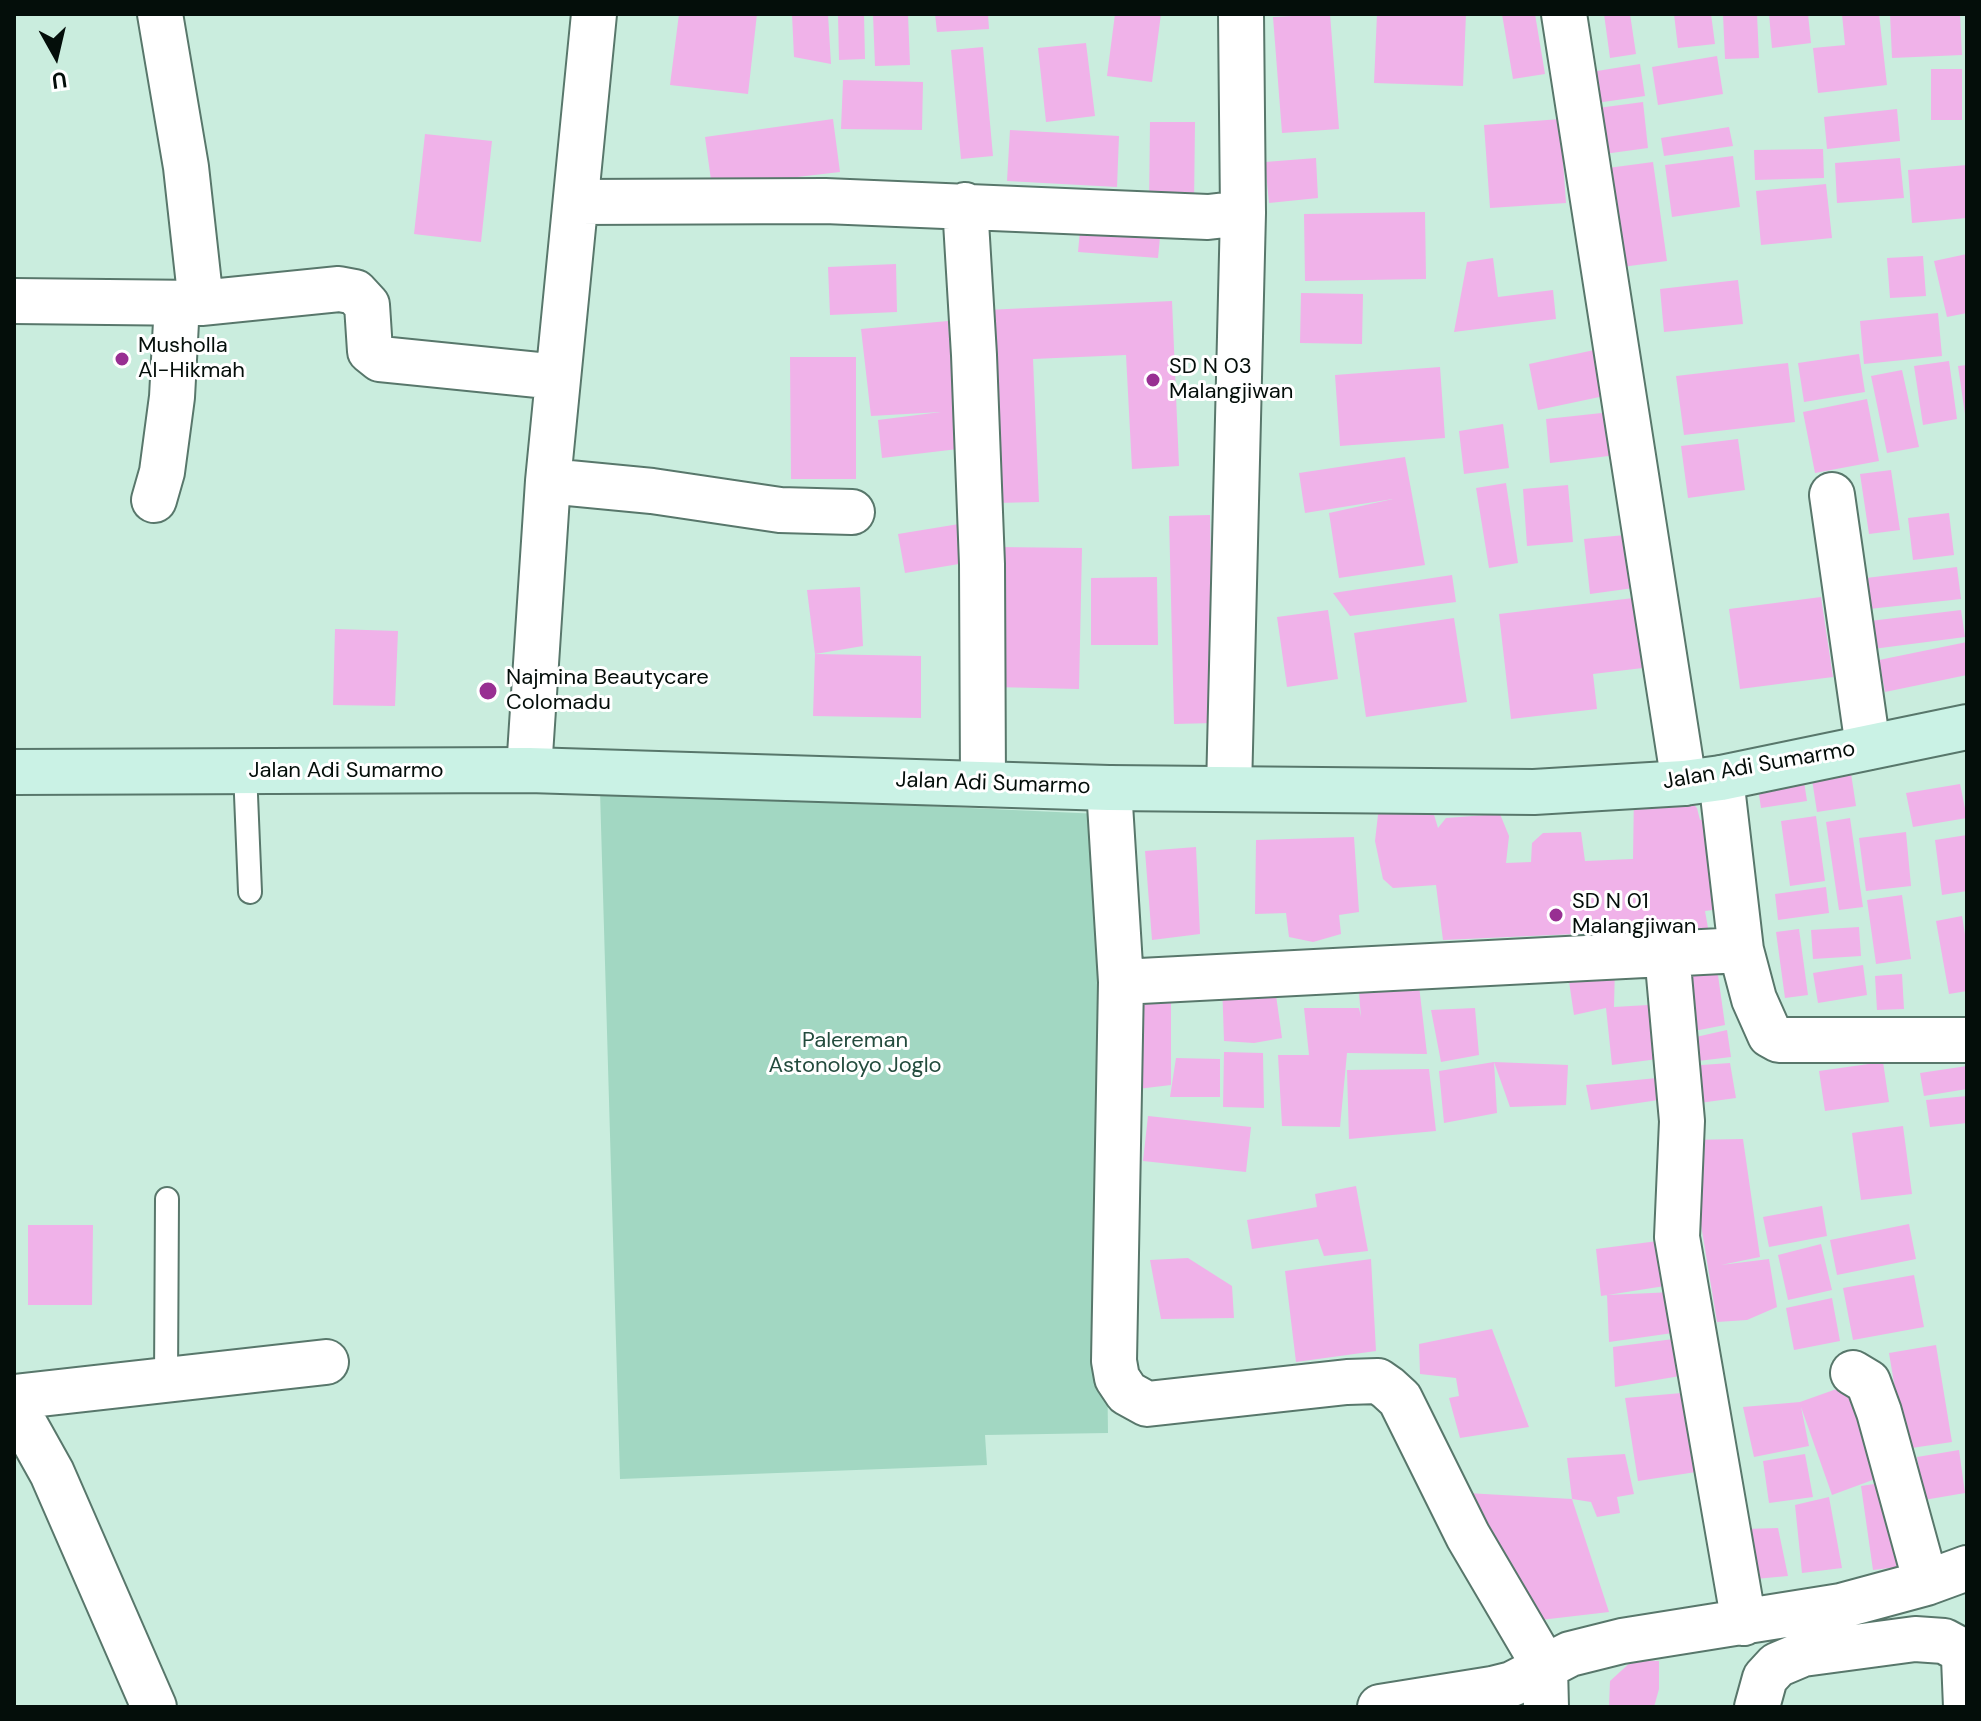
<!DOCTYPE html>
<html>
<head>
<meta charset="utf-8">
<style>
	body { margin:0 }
	#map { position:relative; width:1981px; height:1721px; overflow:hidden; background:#caedde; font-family:"DM Sans",sans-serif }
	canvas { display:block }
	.frame { position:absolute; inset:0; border:16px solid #040e0a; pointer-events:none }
	.north { position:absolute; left:16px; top:16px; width:80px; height:80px; -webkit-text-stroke:6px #fff; paint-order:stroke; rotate:172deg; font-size:22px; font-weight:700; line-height:32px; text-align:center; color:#040e0a }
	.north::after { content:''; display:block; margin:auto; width:28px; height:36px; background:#040e0a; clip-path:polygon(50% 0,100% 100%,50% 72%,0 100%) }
</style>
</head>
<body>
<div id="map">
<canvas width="1981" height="1721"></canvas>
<div class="frame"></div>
<div class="north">U</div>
</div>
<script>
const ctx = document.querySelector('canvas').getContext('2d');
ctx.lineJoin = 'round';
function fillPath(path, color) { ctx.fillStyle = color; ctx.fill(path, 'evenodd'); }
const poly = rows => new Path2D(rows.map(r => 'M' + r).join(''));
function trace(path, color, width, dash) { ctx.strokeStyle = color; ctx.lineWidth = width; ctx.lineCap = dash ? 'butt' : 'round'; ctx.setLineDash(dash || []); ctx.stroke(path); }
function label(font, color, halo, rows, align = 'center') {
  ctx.font = font + ' "DM Sans",sans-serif'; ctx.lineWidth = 6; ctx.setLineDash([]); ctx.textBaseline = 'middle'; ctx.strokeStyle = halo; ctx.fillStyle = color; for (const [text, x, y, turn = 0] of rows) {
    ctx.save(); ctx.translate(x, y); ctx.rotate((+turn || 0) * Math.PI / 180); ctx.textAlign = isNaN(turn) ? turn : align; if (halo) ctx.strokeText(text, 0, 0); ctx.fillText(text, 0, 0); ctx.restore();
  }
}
const green = poly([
	[600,791,1100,814,1108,1433,985,1435,987,1465,620,1479]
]);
const building = poly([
	[679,14,757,14,748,94,670,85],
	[792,14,828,14,831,64,794,57],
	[838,14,864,14,865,59,839,60],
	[873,14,908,14,910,65,875,66],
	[935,14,988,14,989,29,937,32],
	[1115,14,1161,14,1152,82,1107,76],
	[1330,14,1339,129,1282,133,1273,17],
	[1377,14,1466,14,1463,86,1374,83],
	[1502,14,1535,14,1545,74,1513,79],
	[1604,14,1630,14,1636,54,1610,58],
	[1674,14,1711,14,1715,44,1678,48],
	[1723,14,1757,14,1759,58,1725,59],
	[1769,14,1808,14,1811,43,1772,48],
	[1842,14,1879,14,1887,85,1818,93,1813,48,1845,45],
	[1890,14,1960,14,1962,55,1892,58],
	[1086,43,1095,116,1046,122,1038,48],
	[983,47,993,156,961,159,951,50],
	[1717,56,1723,94,1658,105,1652,67],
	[1640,64,1645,96,1596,103,1591,72],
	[1931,69,1962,69,1962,120,1931,120],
	[843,80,923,82,922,130,841,129],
	[1643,102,1648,148,1604,154,1598,108],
	[1897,109,1900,141,1827,149,1824,117],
	[833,119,840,172,712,187,705,137],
	[1560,119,1566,203,1490,208,1484,125],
	[1150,122,1195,122,1194,205,1149,205],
	[1729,127,1733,146,1664,156,1661,138],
	[1010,130,1119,136,1117,187,1007,181],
	[425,134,492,141,481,242,414,234],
	[1823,149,1824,178,1755,180,1754,150],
	[1733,156,1740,207,1672,217,1665,165],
	[1316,158,1318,198,1269,203,1265,162],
	[1900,158,1904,198,1837,203,1835,163],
	[1653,162,1667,261,1622,267,1608,168],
	[1967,165,1967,218,1912,223,1908,170],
	[1826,184,1832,238,1761,245,1756,191],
	[1425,212,1426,279,1305,281,1304,214],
	[1081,220,1161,227,1158,258,1078,252],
	[1967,254,1967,313,1947,317,1934,261],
	[1923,256,1926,296,1890,298,1887,258],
	[1493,258,1498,297,1553,290,1556,319,1454,332,1467,262],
	[896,264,897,312,830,315,828,267],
	[1738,280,1743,324,1664,332,1660,289],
	[1301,293,1363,294,1362,344,1300,343],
	[1172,301,1179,466,1132,469,1126,355,1033,359,1039,502,995,503,987,310],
	[1938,313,1942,356,1864,364,1860,321],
	[948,321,958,449,882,458,878,420,941,412,871,416,861,329],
	[1599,349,1609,395,1538,410,1529,364],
	[1859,354,1865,392,1804,402,1798,363],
	[790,357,856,357,856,479,791,479],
	[1949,361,1957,419,1923,425,1914,366],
	[1788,363,1795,422,1684,435,1676,376],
	[1967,365,1967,414,1965,414,1958,366],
	[1440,367,1445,438,1340,446,1335,375],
	[1902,370,1919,447,1887,453,1871,376],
	[1867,399,1879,461,1815,473,1803,412],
	[1611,412,1617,455,1550,463,1546,419],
	[1503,424,1509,468,1464,474,1459,431],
	[1738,439,1745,490,1688,498,1681,446],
	[1405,457,1425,565,1339,578,1329,513,1393,499,1305,513,1299,473],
	[1891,470,1900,530,1869,534,1860,474],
	[1506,483,1518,563,1489,568,1476,488],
	[1568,485,1573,542,1527,546,1523,489],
	[1949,513,1954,555,1913,560,1908,518],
	[1210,515,1214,723,1174,724,1169,516],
	[959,524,965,563,905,573,898,534],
	[1635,534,1641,587,1590,594,1584,539],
	[998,547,1082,548,1079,689,994,687],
	[1957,567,1961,599,1869,609,1866,578],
	[1452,575,1456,602,1350,616,1333,593],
	[1157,577,1158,645,1091,645,1091,578],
	[860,587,863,646,815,654,921,656,921,718,813,716,815,654,807,590],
	[1642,597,1651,667,1593,674,1597,709,1511,719,1499,614],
	[1821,597,1833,677,1740,689,1729,609],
	[1328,610,1338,679,1287,687,1277,617],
	[1961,610,1965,637,1873,649,1870,621],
	[1454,618,1467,702,1366,717,1354,633],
	[335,629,398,631,395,706,333,705],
	[1967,642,1967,675,1885,692,1879,660],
	[1850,767,1856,806,1817,812,1811,773],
	[1803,775,1807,801,1761,808,1757,782],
	[1960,784,1967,818,1913,827,1906,793],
	[1634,793,1683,794,1697,808,1700,820,1719,817,1728,908,1705,911,1708,928,1443,940,1436,885,1393,888,1383,879,1375,841,1379,806,1432,808,1438,828,1446,818,1500,814,1509,836,1506,863,1531,862,1532,843,1543,833,1581,832,1585,861,1633,859],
	[1816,816,1825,881,1790,886,1781,821],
	[1850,818,1863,907,1839,910,1826,822],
	[1906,832,1911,886,1866,891,1859,838],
	[1967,835,1967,891,1942,895,1935,840],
	[1354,837,1359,912,1339,915,1341,934,1313,942,1289,937,1286,913,1255,914,1256,840],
	[1196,847,1200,934,1152,940,1145,851],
	[1826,887,1829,913,1778,920,1775,894],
	[1902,895,1911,959,1876,964,1867,900],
	[1962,916,1967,947,1967,991,1949,994,1936,921],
	[1859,927,1861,956,1813,959,1811,930],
	[1799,929,1808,995,1785,998,1776,932],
	[1615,965,1614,1007,1665,1004,1673,1057,1612,1065,1606,1008,1574,1015,1567,968],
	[1863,965,1867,995,1818,1003,1813,973],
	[1717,968,1725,1025,1684,1033,1677,971],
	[1902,974,1904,1009,1877,1010,1875,976],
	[1418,977,1427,1054,1347,1053,1340,1127,1282,1126,1278,1055,1309,1055,1304,1008,1359,1008,1361,1017,1358,981],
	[1274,981,1282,1038,1254,1043,1224,1041,1222,982],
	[1171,985,1171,1085,1129,1090,1127,990],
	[1475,1008,1479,1055,1441,1062,1431,1010],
	[1727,1030,1731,1057,1690,1062,1687,1039],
	[1224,1052,1263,1053,1264,1108,1223,1107],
	[1176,1058,1220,1059,1220,1097,1170,1097],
	[1494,1062,1568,1065,1566,1105,1510,1107],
	[1494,1062,1497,1113,1444,1123,1439,1071],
	[1883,1062,1889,1102,1825,1111,1819,1071],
	[1730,1063,1736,1098,1692,1104,1688,1066],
	[1967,1066,1967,1089,1924,1096,1920,1073],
	[1429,1069,1436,1131,1349,1139,1347,1070],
	[1667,1077,1672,1098,1591,1110,1586,1085],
	[1967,1096,1967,1123,1930,1127,1926,1100],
	[1148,1116,1251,1127,1246,1172,1143,1161],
	[1903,1126,1912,1194,1861,1200,1852,1133],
	[1743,1139,1760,1257,1721,1265,1769,1259,1777,1307,1747,1320,1717,1322,1687,1140],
	[1356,1186,1368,1251,1324,1256,1318,1239,1252,1249,1247,1220,1317,1207,1315,1194],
	[1822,1206,1827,1236,1769,1247,1763,1217],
	[1909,1224,1916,1259,1837,1275,1830,1240],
	[28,1225,93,1225,92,1305,28,1305],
	[1658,1241,1665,1286,1601,1296,1596,1249],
	[1821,1244,1832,1290,1788,1300,1778,1255],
	[1188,1258,1232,1286,1234,1318,1161,1319,1150,1260],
	[1371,1259,1376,1351,1296,1362,1285,1271],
	[1914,1275,1924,1327,1853,1340,1843,1288],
	[1674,1292,1680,1332,1609,1342,1607,1295],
	[1832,1298,1840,1341,1794,1350,1786,1308],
	[1492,1329,1529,1427,1460,1438,1449,1398,1459,1396,1456,1378,1420,1374,1419,1344],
	[1681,1338,1686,1375,1615,1387,1613,1347],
	[1936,1345,1952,1442,1905,1449,1889,1353],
	[1845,1386,1878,1478,1832,1495,1801,1407,1809,1446,1754,1457,1743,1407,1800,1402],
	[1693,1392,1696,1472,1638,1481,1625,1398],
	[1959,1450,1965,1493,1924,1500,1917,1457],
	[1625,1454,1634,1494,1617,1497,1620,1513,1597,1517,1591,1502,1572,1499,1567,1458],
	[1805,1454,1813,1497,1769,1503,1763,1461],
	[1894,1481,1905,1566,1873,1570,1861,1486],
	[1467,1493,1572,1499,1609,1612,1532,1621],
	[1829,1497,1842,1568,1802,1573,1795,1505],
	[1778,1528,1788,1576,1755,1579,1745,1529],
	[1633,1660,1659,1661,1659,1689,1654,1707,1609,1707,1610,1681]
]);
const lane = poly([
	[245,771,250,892],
	[166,1380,167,1199]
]);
const street = poly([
	[160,14,186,167,201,303],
	[1564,14,1684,783],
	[577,202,825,201,1208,217,1243,213],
	[965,205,974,355,982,564,983,784],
	[14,301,201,303,339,289,355,292,367,305,370,351,380,359,558,377],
	[548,481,652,491,780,510,852,512],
	[1832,495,1868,747],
	[154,500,162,472,172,397,177,303],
	[529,770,548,481,594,14],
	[1721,778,1741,950,1754,999,1770,1035,1779,1040,1967,1040],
	[1109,788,1121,982,1114,1361,1117,1378,1127,1393,1147,1404,1347,1382,1378,1381,1388,1388,1400,1399,1468,1536,1545,1667,1546,1707],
	[1229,789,1243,213,1241,14],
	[1667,953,1682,1121,1677,1237,1744,1623],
	[1121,982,1741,950],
	[1853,1373,1868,1382,1879,1412,1926,1583],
	[14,1397,326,1362],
	[14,1405,52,1473,154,1707],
	[1380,1707,1492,1689,1512,1684,1570,1654,1622,1641,1841,1606,1926,1583,1967,1568],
	[1757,1707,1765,1678,1777,1665,1803,1654,1915,1639,1944,1641,1957,1648,1964,1658,1966,1707]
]);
const secondary = poly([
	[14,772,529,770,1109,788,1534,792,1684,783,1721,778,1967,727]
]);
const markers = [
	[122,359,8,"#982f92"],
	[1153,380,8,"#982f92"],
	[488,691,10,"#982f92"],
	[1556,915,8,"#982f92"]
];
const poiNames = [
	["Musholla",138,346],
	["Al-Hikmah",138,371],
	["SD N 03",1169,367],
	["Malangjiwan",1169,392],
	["Najmina Beautycare",506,678],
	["Colomadu",506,703],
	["SD N 01",1572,902],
	["Malangjiwan",1572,927]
];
const streetNames = [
	["Jalan Adi Sumarmo",1759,766,-10],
	["Jalan Adi Sumarmo",346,771],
	["Jalan Adi Sumarmo",993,784,2]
];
const parkNames = [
	["Palereman",855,1041],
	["Astonoloyo Joglo",855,1066]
];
fillPath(green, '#a2d7c2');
fillPath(building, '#f0b2e9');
trace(lane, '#58776b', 26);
trace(street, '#58776b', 48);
trace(secondary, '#58776b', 48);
trace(lane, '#fff', 22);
trace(street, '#fff', 44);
trace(secondary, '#caf2e5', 44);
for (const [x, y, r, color] of markers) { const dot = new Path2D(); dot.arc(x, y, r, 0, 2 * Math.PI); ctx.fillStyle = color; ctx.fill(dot); trace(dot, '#fff', 3); }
label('22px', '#040e0a', '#fff', poiNames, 'left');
label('22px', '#040e0a', '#fff', streetNames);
label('22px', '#234b3d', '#fff', parkNames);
</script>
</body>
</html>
